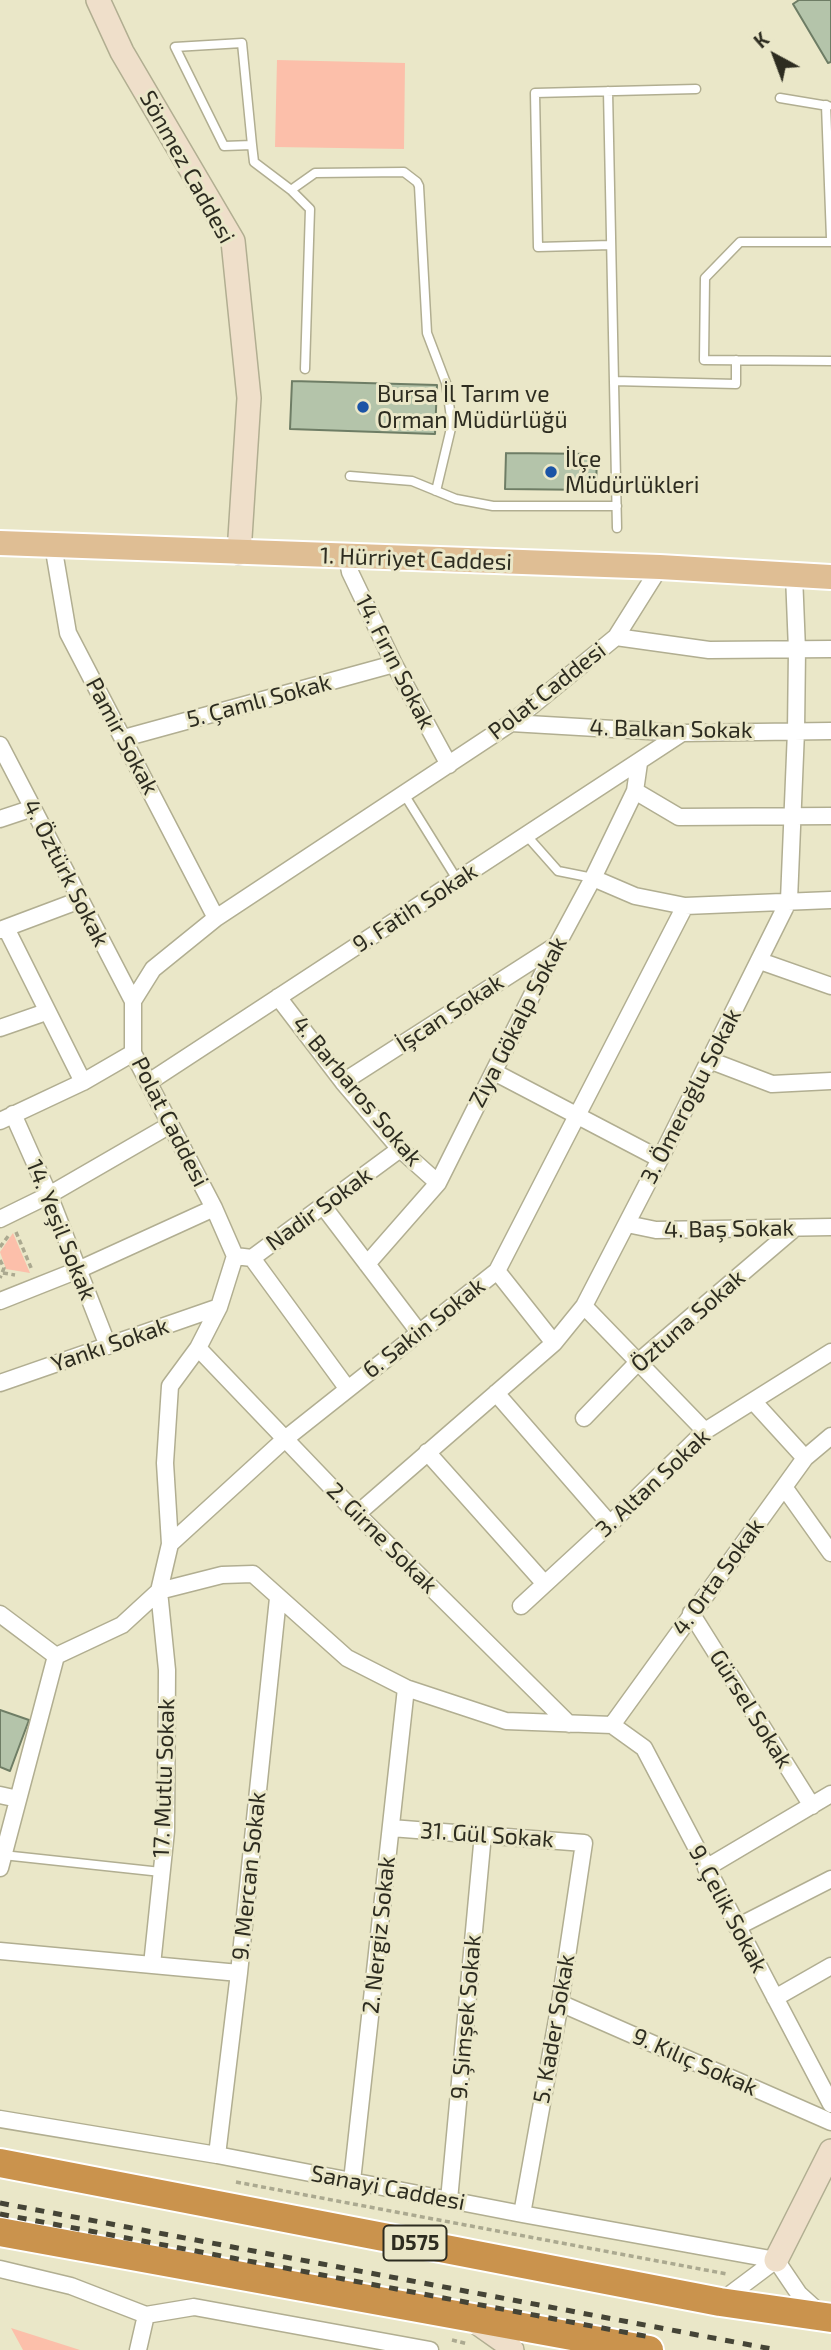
<!DOCTYPE html>
<html>
<head>
<meta charset="utf-8">
<style>
	body { margin:0 }
	#map { position:relative; width:831px; height:2350px; overflow:hidden; background:#eae7c8; font-family:"Exo 2",sans-serif }
	canvas { display:block }
	.north { position:absolute; left:740px; top:21px; width:70px; height:70px; -webkit-text-stroke:5px #eae7c8; paint-order:stroke; rotate:319deg; font-size:19px; font-weight:700; line-height:28px; text-align:center; color:#2d2c20 }
	.north::after { content:''; display:block; margin:auto; width:24px; height:32px; background:#2d2c20; clip-path:polygon(50% 0,100% 100%,50% 72%,0 100%) }
</style>
</head>
<body>
<div id="map">
<canvas width="831" height="2350"></canvas>
<div class="north">K</div>
</div>
<script>
const ctx = document.querySelector('canvas').getContext('2d');
ctx.lineJoin = 'round';
function fillPath(path, color) { ctx.fillStyle = color; ctx.fill(path, 'evenodd'); }
const poly = rows => new Path2D(rows.map(r => 'M' + r).join(''));
function trace(path, color, width, dash) { ctx.strokeStyle = color; ctx.lineWidth = width; ctx.lineCap = dash ? 'butt' : 'round'; ctx.setLineDash(dash || []); ctx.stroke(path); }
function label(font, color, halo, rows, align = 'center') {
  ctx.font = font + ' "Exo 2",sans-serif'; ctx.lineWidth = 6; ctx.setLineDash([]); ctx.textBaseline = 'middle'; ctx.strokeStyle = halo; ctx.fillStyle = color; for (const [text, x, y, turn = 0] of rows) {
    ctx.save(); ctx.translate(x, y); ctx.rotate((+turn || 0) * Math.PI / 180); ctx.textAlign = isNaN(turn) ? turn : align; if (halo) ctx.strokeText(text, 0, 0); ctx.fillText(text, 0, 0); ctx.restore();
  }
}
const green = poly([
	[277,60,405,63,404,149,275,147],
	[13,1233,30,1273,6,1269,0,1252],
	[11,2328,80,2350,23,2350]
]);
const building = poly([
	[799,0,831,0,831,62,828,63,793,4,799,0],
	[292,381,437,385,435,434,290,429,292,381],
	[506,453,597,454,596,490,505,489,506,453],
	[0,1710,29,1720,10,1771,0,1767,0,1710]
]);
const path = poly([
	[16,1232,32,1270],
	[0,1247,9,1235],
	[0,1260,4,1268,0,1278],
	[3,1273,15,1275],
	[236,2182,727,2274],
	[452,2340,468,2344]
]);
const lane = poly([
	[608,91,617,528],
	[780,98,828,106],
	[826,105,831,238],
	[252,145,224,146,175,47,242,43,252,145,254,162,291,190,310,209,305,369],
	[291,190,315,173,404,172,417,182,419,186,427,333,446,383,452,424,436,491],
	[831,242,740,242,705,278,704,360,831,361],
	[611,245,538,247,535,93,696,89],
	[614,381,736,384,736,360],
	[350,476,412,481,456,499,493,506,617,506],
	[404,794,458,881],
	[527,836,558,871,593,878],
	[3,1855,161,1872]
]);
const street = poly([
	[53,545,68,633,216,918],
	[347,557,350,572,394,664,449,765],
	[616,637,709,650,831,649],
	[511,723,682,733,831,731],
	[124,738,394,664],
	[0,745,133,1001],
	[635,791,679,817,831,816],
	[0,819,33,808],
	[593,878,635,896,685,906,831,900],
	[6,928,83,1082],
	[0,930,80,900],
	[760,961,831,986],
	[278,997,343,1082,400,1149,438,1183],
	[0,1028,46,1012],
	[709,1060,772,1084,831,1081],
	[494,1072,660,1159],
	[149,1082,682,733],
	[343,1082,555,946],
	[13,1114,49,1195,108,1346],
	[0,1121,83,1082,133,1053],
	[323,1206,418,1331],
	[0,1219,49,1195,170,1125],
	[627,1224,656,1230,831,1227],
	[235,1256,252,1258,400,1149],
	[252,1258,347,1388],
	[367,1264,438,1183,557,945,593,878,635,791,639,763],
	[497,1271,554,1343],
	[0,1301,78,1270,214,1208],
	[584,1306,705,1431],
	[198,1348,357,1514,569,1724],
	[0,1383,219,1307],
	[496,1393,610,1524],
	[753,1401,805,1458],
	[584,1418,638,1362,795,1228],
	[427,1452,545,1584],
	[784,1487,831,1553],
	[357,1514,554,1343,584,1306,660,1159,789,900,796,731,797,650,794,575],
	[170,1544,285,1439,497,1271,685,906],
	[521,1606,610,1524,705,1431,831,1352],
	[691,1613,812,1806],
	[0,1614,56,1656,122,1625,159,1591,170,1544,165,1463,170,1386,198,1348,219,1307,235,1256,214,1208,133,1053,133,1001,153,969,216,918,511,723,616,637,660,567],
	[612,1725,644,1748,831,2104],
	[612,1725,805,1458,831,1436],
	[0,1795,18,1799],
	[391,1828,584,1843,560,2003,522,2214],
	[0,1868,56,1656],
	[706,1868,831,1794],
	[737,1927,831,1879],
	[0,1951,239,1973],
	[152,1965,166,1831,167,1670,159,1591,222,1575,253,1574,347,1658,406,1688,506,1721,612,1725],
	[775,1998,831,1966],
	[560,2003,831,2122],
	[0,2119,217,2155,522,2214,776,2260,799,2294,820,2313],
	[217,2155,239,1973,278,1598],
	[352,2181,406,1688],
	[449,2200,483,1834],
	[0,2269,71,2286,146,2315,194,2307,430,2350],
	[720,2302,776,2260],
	[138,2350,146,2315]
]);
const secondary = poly([
	[98,0,122,52,233,241,249,398,239,553],
	[776,2260,831,2151],
	[472,2319,506,2343,512,2350]
]);
const primary = poly([
	[0,543,660,567,831,577]
]);
const highway = poly([
	[0,2163,720,2302,831,2318],
	[0,2232,649,2350]
]);
const rail = poly([
	[0,2203,777,2350],
	[0,2214,650,2337]
]);
const markers = [
	[363,407,7,"#1b54a6"],
	[551,472,7,"#1b54a6"]
];
const shields = [
	[415,2243,63]
];
const shieldNames = [
	["D575",415,2243]
];
const streetNames = [
	["Sönmez Caddesi",187,167,61],
	["1. Hürriyet Caddesi",416,559,2],
	["14. Fırın Sokak",395,662,63],
	["Polat Caddesi",547,691,-38],
	["5. Çamlı Sokak",259,701,-15],
	["4. Balkan Sokak",671,729,1],
	["Pamir Sokak",122,736,62],
	["4. Öztürk Sokak",66,873,63],
	["9. Fatih Sokak",415,908,-33],
	["İşcan Sokak",450,1013,-33],
	["Ziya Gökalp Sokak",518,1022,-63],
	["4. Barbaros Sokak",357,1091,50],
	["3. Ömeroğlu Sokak",691,1096,-63],
	["Polat Caddesi",170,1122,63],
	["Nadir Sokak",319,1209,-36],
	["4. Baş Sokak",729,1229,-1],
	["14. Yeşil Sokak",61,1230,68],
	["Öztuna Sokak",688,1321,-41],
	["6. Sakin Sokak",424,1328,-38],
	["Yankı Sokak",110,1345,-19],
	["3. Altan Sokak",653,1483,-43],
	["2. Girne Sokak",382,1538,45],
	["4. Orta Sokak",718,1577,-54],
	["Gürsel Sokak",751,1709,58],
	["17. Mutlu Sokak",164,1778,-88],
	["31. Gül Sokak",487,1835,4],
	["9. Mercan Sokak",249,1876,-84],
	["9. Çelik Sokak",728,1909,62],
	["2. Nergiz Sokak",379,1935,-84],
	["9. Şimşek Sokak",466,2017,-85],
	["5. Kader Sokak",554,2029,-80],
	["9. Kılıç Sokak",695,2062,24],
	["Sanayi Caddesi",388,2188,11]
];
const poiNames = [
	["Bursa İl Tarım ve",377,394],
	["Orman Müdürlüğü",377,420],
	["İlçe",565,459],
	["Müdürlükleri",565,485]
];
fillPath(green, '#fcbfaa');
fillPath(building, '#b4c4aa');
trace(building, '#6e7d65', 2);
trace(lane, '#b1ae91', 11);
trace(street, '#b1ae91', 19);
trace(secondary, '#b1ae91', 26);
trace(primary, '#fff', 28);
trace(highway, '#fff', 32);
trace(path, '#aba990', 3.5, [5, 3.5]);
trace(lane, '#fff', 8);
trace(street, '#fff', 16);
trace(secondary, '#efdfca', 23);
trace(primary, '#dfbe94', 24);
trace(highway, '#ca934d', 28);
trace(rail, '#454436', 5, [9, 9]);
for (const [x, y, r, color] of markers) { const dot = new Path2D(); dot.arc(x, y, r, 0, 2 * Math.PI); ctx.fillStyle = color; ctx.fill(dot); trace(dot, '#eae7c8', 2.5); }
for (const [x, y, w] of shields) { const box = new Path2D(); box.roundRect(x - w / 2, y - 17.5, w, 35, 5); ctx.fillStyle = '#eae7c8'; ctx.fill(box); trace(box, '#2d2c20', 2); }
label('bold 21px', '#2d2c20', null, shieldNames);
label('23px', '#2d2c20', '#eae7c8', streetNames);
label('23px', '#2d2c20', '#eae7c8', poiNames, 'left');
</script>
</body>
</html>
